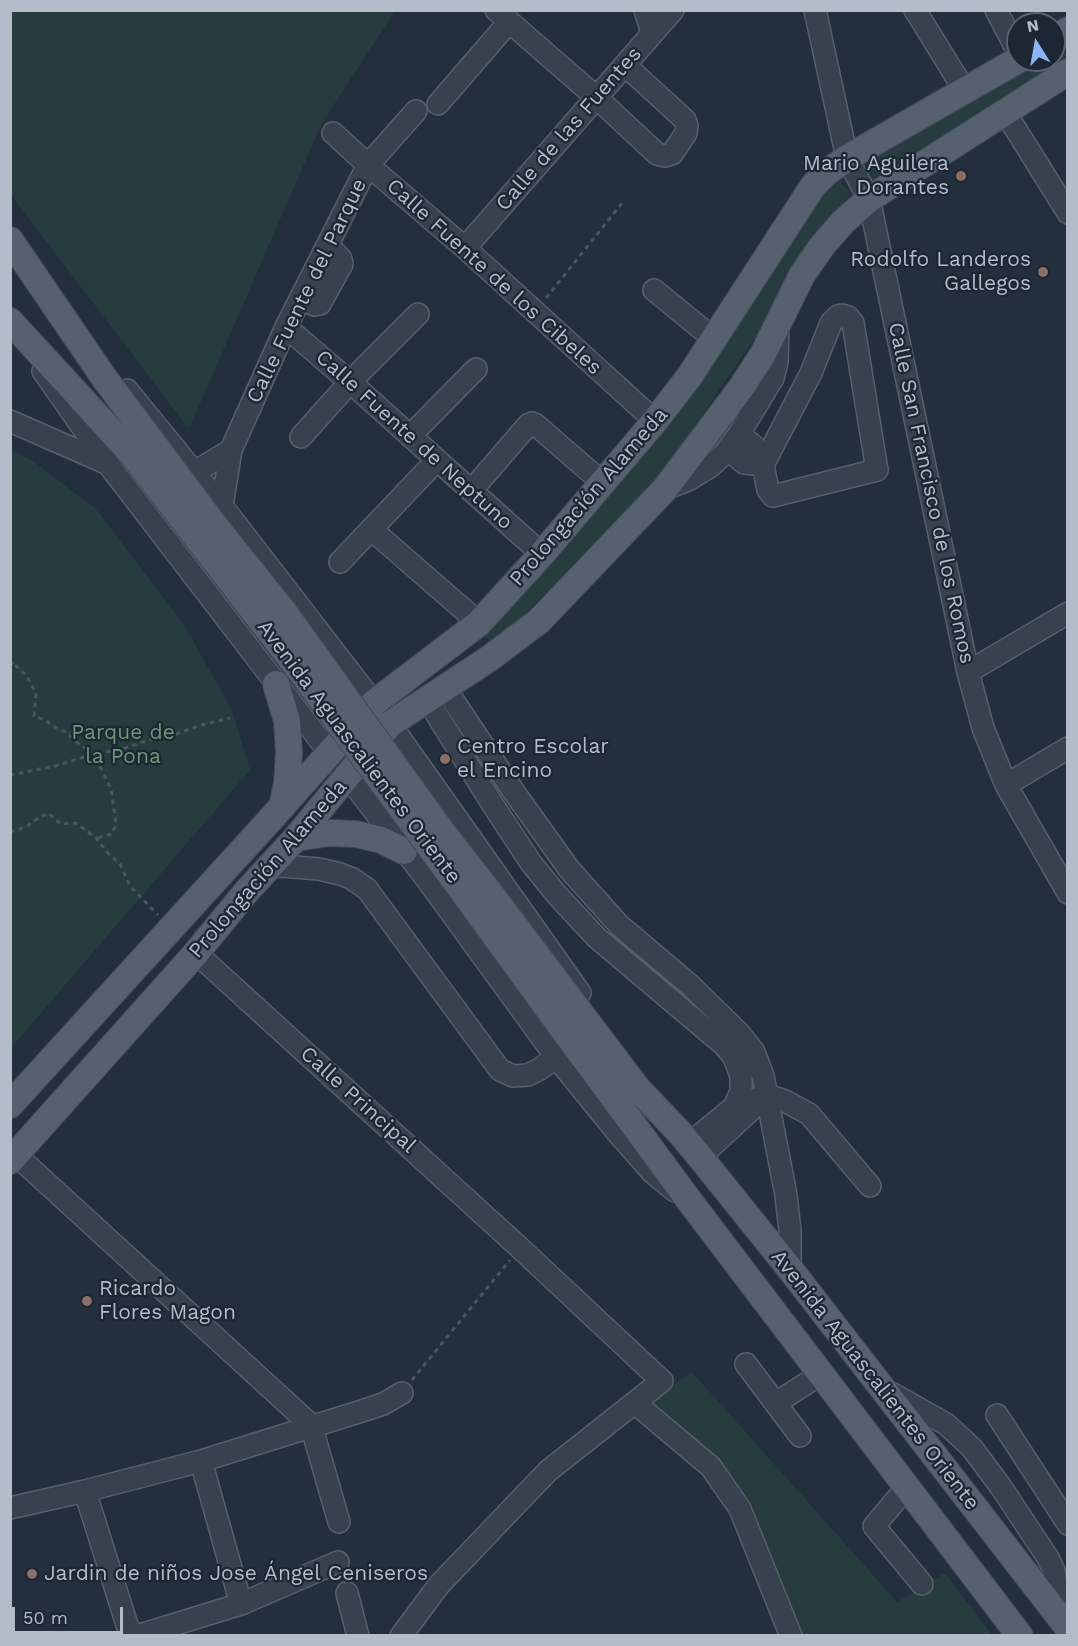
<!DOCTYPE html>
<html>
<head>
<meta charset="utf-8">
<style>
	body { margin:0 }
	#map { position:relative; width:1078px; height:1646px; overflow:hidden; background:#242f3e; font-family:"Work Sans",sans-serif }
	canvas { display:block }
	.frame { position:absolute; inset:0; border:12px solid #b4bcc9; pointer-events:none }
	.north { position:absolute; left:1006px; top:12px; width:60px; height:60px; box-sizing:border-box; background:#1d2633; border:2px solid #59626f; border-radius:50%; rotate:349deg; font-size:16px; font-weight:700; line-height:24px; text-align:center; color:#b4bcc9 }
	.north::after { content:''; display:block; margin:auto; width:21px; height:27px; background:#8ab4f8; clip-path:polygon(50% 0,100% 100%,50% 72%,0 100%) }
	.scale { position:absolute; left:12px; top:1607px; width:111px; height:27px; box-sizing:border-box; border:3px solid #b4bcc9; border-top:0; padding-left:8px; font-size:18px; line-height:21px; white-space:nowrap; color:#b4bcc9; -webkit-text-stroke:4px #1d2633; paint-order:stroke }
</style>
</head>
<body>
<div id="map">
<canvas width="1078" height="1646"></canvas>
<div class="frame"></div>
<div class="north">N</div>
<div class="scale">50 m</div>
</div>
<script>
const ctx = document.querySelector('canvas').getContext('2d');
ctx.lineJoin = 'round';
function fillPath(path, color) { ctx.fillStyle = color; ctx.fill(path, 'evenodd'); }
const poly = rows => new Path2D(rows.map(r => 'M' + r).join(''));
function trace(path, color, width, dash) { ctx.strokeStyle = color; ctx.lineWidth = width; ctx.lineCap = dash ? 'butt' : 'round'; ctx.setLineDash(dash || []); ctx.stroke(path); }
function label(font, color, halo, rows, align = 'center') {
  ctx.font = font + ' "Work Sans",sans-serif'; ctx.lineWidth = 4.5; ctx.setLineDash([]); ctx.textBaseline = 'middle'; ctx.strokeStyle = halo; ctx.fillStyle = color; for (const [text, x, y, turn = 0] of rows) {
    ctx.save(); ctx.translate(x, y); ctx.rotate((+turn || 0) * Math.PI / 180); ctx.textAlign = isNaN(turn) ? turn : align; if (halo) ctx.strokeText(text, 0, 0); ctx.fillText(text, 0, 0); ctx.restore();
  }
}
const green = poly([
	[11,10,395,11,322,123,189,429,11,195],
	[1067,42,1067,65,875,182,865,163,1038,60,1054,60,1054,50],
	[839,181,851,193,811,244,764,325,663,472,495,645,478,630,657,431,742,319,789,246,813,204],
	[11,450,33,461,96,509,184,625,232,710,250,770,11,1048],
	[692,1372,897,1602,945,1573,992,1635,801,1635,743,1495,720,1460,647,1402]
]);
const path = poly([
	[546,298,623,202],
	[10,661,15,665,10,664],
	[15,665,27,676,36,694,34,716,45,720,56,728,66,732,79,744,94,754,111,789,116,824,112,834,96,838],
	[10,775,55,766,94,754,119,750,149,740,173,735,201,725,230,718],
	[10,832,26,827,37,819,48,813,61,824,76,823,96,838,108,853,120,864,130,886,158,915],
	[412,1380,510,1260]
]);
const minor = poly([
	[496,10,597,98,657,154,665,156,672,154,686,133,687,126,685,120,625,65],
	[645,10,652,33],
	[815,10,847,158,869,199,968,672,983,728,1006,785,1068,893],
	[915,10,965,91],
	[996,10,1018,52],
	[438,104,509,22],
	[1005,112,1068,213],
	[333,133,368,165,465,248,655,421],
	[465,248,673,10],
	[654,290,714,339],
	[300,299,315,305,320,304,342,264,341,259,328,245],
	[286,327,350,382,542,554],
	[43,371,108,464,428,881,556,1057,616,1131,653,1173,675,1191],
	[127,390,222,506,390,724,580,993],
	[10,421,108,464],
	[739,434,754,446,763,465,768,490,773,496,877,470,853,323,848,317,842,315,838,316,831,323,811,373,763,465],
	[410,436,476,369],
	[301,437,350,382,418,314],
	[728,449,744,463,763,465],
	[195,472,231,450],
	[665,489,688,480,711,466,724,454,739,434,773,378,777,362,778,326],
	[471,491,528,425,532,423,536,425,603,483],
	[222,506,231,450,286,327,368,165,416,111],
	[371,529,479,623],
	[340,562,437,460],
	[968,672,1068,613],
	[445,688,514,792,569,869,619,925,691,986,740,1034,754,1052,763,1076,786,1195,790,1231,790,1269],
	[427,699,493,805,531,863,557,895,597,938,724,1045,734,1057,741,1076,741,1091,734,1107,689,1144],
	[1006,785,1068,748],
	[270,867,281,866,319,869,340,874,351,878,367,889,500,1070,513,1076,528,1075,540,1069,556,1057],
	[196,953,520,1248,662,1381,548,1471,439,1585,401,1636],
	[757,1099,767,1095,785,1101,809,1114,870,1186],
	[16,1155,311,1425,339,1522],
	[700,1157,767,1095],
	[746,1364,800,1436],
	[889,1392,946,1424,972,1448,1001,1487,1048,1558,1054,1571,1056,1584,1056,1613],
	[635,1403,711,1467,740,1509,791,1636],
	[776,1403,821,1374],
	[997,1415,1068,1524],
	[201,1461,241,1604],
	[907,1487,874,1526,922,1584],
	[85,1491,127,1625,132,1633,140,1635,241,1604,338,1562],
	[10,1508,85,1491,201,1461,362,1411,383,1404,402,1393],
	[347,1593,358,1636]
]);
const major = poly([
	[1054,39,1068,30],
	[10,240,105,379],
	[10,321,79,396],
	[276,684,287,721,289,753,287,783,282,807],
	[296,838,330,833,356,834,381,840,404,851],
	[588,1023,638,1089,680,1133,700,1157,790,1269,1068,1628],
	[568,1036,688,1199,1020,1636],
	[10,1105,269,821,374,703,479,623,542,554,655,421,689,377,813,186,827,172,847,158,1018,60],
	[10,1161,196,953,247,891,296,838,390,724,490,658,539,621,665,489,741,388,763,354,802,275,822,246,843,222,869,199,1068,72]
]);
const majorBridge = poly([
	[105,379,215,526,284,612,443,833,490,893,588,1023],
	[79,396,133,455,304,676,461,889,568,1036]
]);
const markers = [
	[961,176,6,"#8d6e63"],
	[1043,272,6,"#8d6e63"],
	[445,759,6,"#8d6e63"],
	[87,1301,6,"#8d6e63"],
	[32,1574,6,"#8d6e63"]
];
const streetNames = [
	["Calle de las Fuentes",569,129,-49],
	["Calle Fuente de los Cibeles",494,277,42],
	["Calle Fuente del Parque",307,291,-64],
	["Calle Fuente de Neptuno",414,440,42],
	["Calle San Francisco de los Romos",931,493,78],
	["Prolongación Alameda",589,497,-49],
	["Avenida Aguascalientes Oriente",359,752,53],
	["Prolongación Alameda",268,869,-49],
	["Calle Principal",358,1100,42],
	["Avenida Aguascalientes Oriente",875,1380,52]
];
const poiNames = [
	["Mario Aguilera",949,164,"right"],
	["Dorantes",949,188,"right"],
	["Rodolfo Landeros",1031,260,"right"],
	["Gallegos",1031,284,"right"],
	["Centro Escolar",457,747],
	["el Encino",457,771],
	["Ricardo",99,1289],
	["Flores Magon",99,1313],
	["Jardin de niños Jose Ángel Ceniseros",44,1574]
];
const parkNames = [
	["Parque de",123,733],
	["la Pona",123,757]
];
fillPath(green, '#263c3f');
trace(minor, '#565f6c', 24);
trace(major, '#414a57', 28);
trace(path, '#44595c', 3, [4.5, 4.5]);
trace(minor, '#38414e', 21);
trace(major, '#56606e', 26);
trace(majorBridge, '#414a57', 28, []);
trace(majorBridge, '#56606e', 26);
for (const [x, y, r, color] of markers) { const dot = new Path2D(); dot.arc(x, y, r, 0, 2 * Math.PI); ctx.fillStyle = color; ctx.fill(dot); trace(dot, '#1d2633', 2); }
label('21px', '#b4bcc9', '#1d2633', streetNames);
label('21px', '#b4bcc9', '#1d2633', poiNames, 'left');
label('21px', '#6b9a76', '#1d2633', parkNames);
</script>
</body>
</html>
